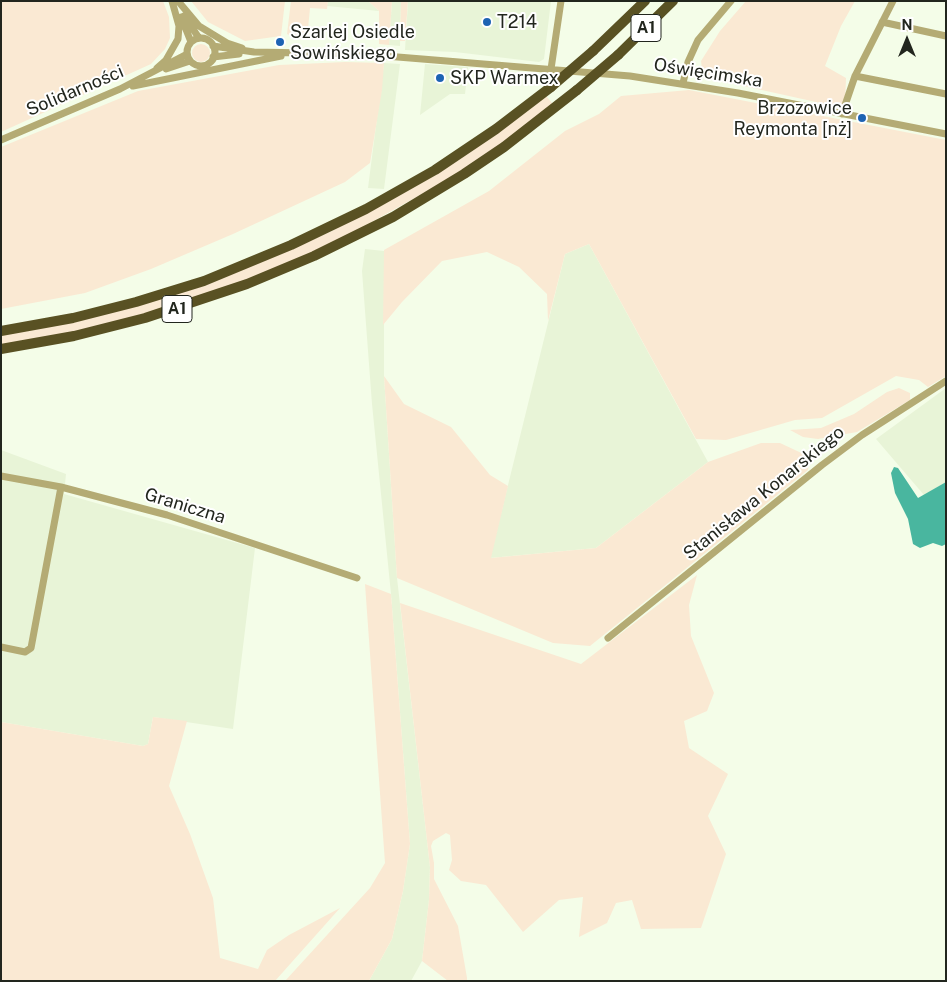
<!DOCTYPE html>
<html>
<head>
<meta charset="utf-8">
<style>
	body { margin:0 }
	#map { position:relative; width:947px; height:982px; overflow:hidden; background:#f4fde8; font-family:"Public Sans",sans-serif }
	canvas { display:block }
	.frame { position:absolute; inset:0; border:2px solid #22261e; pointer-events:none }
	.north { position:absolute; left:882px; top:15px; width:50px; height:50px; -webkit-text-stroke:4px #fff; paint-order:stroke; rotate:0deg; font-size:14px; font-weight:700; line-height:20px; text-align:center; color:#22261e }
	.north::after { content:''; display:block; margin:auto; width:18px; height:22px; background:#22261e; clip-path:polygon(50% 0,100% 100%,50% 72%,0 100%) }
</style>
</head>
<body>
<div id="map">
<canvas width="947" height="982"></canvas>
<div class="frame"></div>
<div class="north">N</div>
</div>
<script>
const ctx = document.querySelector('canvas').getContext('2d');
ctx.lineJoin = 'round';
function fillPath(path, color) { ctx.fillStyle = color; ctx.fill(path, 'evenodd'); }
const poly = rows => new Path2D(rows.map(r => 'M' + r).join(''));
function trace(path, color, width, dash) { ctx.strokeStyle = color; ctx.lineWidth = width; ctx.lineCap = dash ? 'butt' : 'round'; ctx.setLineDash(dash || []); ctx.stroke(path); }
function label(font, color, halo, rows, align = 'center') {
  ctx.font = font + ' "Public Sans",sans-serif'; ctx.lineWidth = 4; ctx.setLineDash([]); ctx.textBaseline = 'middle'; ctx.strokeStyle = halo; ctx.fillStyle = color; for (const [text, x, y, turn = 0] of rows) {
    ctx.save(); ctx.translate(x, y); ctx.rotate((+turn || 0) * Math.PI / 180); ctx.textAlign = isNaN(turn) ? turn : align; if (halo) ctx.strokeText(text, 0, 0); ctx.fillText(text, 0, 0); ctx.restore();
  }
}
const built = poly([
	[328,1,368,1,379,11,327,6],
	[392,1,401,1,400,46,389,45],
	[408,1,551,1,544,59,539,62,455,52,405,50],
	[384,63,400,64,384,189,368,188],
	[425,64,468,67,465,94,450,94,420,115],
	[589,244,708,462,596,548,490,558,565,254],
	[365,249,384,251,384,376,397,578,430,867,429,900,422,961,411,981,369,981,392,939,403,891,410,844,391,594,372,404,362,271],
	[946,388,946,482,924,495,876,439],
	[1,450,66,474,64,494,255,548,233,729,153,717,148,744,143,746,1,722]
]);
const green = poly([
	[1,1,163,1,169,17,170,38,165,49,151,64,1,132],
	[191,1,285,1,281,36,245,41,208,22],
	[291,1,328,1,327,9,310,8,307,39,298,39,287,34],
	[368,1,392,1,389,45,379,44,379,11],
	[401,1,408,1,405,41,400,41],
	[746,1,855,1,841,26,825,66,846,78,845,104,825,104,703,77,701,61,720,31],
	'192 53a9 9 0 1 1 18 0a9 9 0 1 1-18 0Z',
	[345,62,384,63,382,90,370,163,345,182,233,234,151,269,85,293,1,309,1,147,138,91,279,65],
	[689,90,946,140,946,376,928,387,919,380,896,376,822,418,795,420,726,440,696,439,589,244,565,254,548,321,547,294,519,267,487,252,442,261,402,302,383,325,384,250,489,191,565,131,599,114,621,96],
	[546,96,553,104,506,140,447,180,343,238,258,276,159,310,78,331,1,345,1,335,210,282,301,245,332,231],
	[384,376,404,404,451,427,490,475,508,486,491,558,596,548,708,462,761,443,780,443,810,457,808,470,590,646,553,643,397,578],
	[899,388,910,393,910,400,857,432,818,439,803,437,790,430,821,428,854,414,887,392],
	[697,575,689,605,691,636,714,693,707,711,684,721,689,748,728,774,708,816,726,854,701,928,641,929,632,900,616,903,607,923,579,937,583,897,559,900,523,932,486,885,461,881,449,870,452,860,450,835,446,833,433,841,431,846,434,863,434,879,458,926,467,978,467,981,448,981,422,961,429,900,430,867,400,603,581,664],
	[365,584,391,594,410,844,403,891,392,939,369,981,285,981,370,888,385,863],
	[153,717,187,721,169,786,190,834,213,898,220,958,258,969,267,950,289,935,340,908,275,981,1,981,1,722,143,746,148,744]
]);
const water = poly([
	[894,467,898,468,918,498,946,482,946,544,942,546,933,543,920,548,913,544,908,519,895,493,891,473]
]);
const minor = poly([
	[178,1,199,26,227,43,242,48],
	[184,16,199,38],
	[181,17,191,42],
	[882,22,946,36],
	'187 52a14 14 0 1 1 28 0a14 14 0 1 1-28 0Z',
	[213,46,254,52,361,54,630,76,738,93,946,134],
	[213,57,239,54],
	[157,68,166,60,178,39,179,26,172,1],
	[166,69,190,61],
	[551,69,561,1],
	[855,76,946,94],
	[683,83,688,62,698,40,731,1],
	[133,86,281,56],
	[842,114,855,76,893,1],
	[1,140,120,89,187,54],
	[1,476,61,487,167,515,357,578],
	[608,638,822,465,862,435,946,381],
	[1,647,25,652,31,648,61,487]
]);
const highway = poly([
	[593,51,645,1],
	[618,55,673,1],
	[1,331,73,318,136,302,204,281,291,245,366,209,435,170,496,129,551,87],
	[1,349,74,336,145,318,247,284,314,256,393,217,464,174,504,147,577,90]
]);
const highwayBridge = poly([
	[551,87,593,51],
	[577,90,618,55]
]);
const markers = [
	[487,22,5,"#1d63b3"],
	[280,42,5,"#1d63b3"],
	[440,78,5,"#1d63b3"],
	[862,118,5,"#1d63b3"]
];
const shields = [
	[646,28,30],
	[177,309,30]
];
const shieldNames = [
	["A1",646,28],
	["A1",177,309]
];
const poiNames = [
	["T214",497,22],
	["Szarlej Osiedle",290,32],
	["Sowińskiego",290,53],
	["SKP Warmex",450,78],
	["Brzozowice",852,108,"right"],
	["Reymonta [nż]",852,129,"right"]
];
const streetNames = [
	["Oświęcimska",708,73,9],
	["Solidarności",75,91,-23],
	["Stanisława Konarskiego",764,493,-39],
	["Graniczna",185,506,17]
];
fillPath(built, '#e8f4d7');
fillPath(green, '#fae9d3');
fillPath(water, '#49b69f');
trace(minor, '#b4ab74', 7);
trace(highway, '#595123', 10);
trace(highwayBridge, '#595123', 10);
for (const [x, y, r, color] of markers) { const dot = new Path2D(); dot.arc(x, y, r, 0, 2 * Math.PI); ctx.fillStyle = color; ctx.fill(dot); trace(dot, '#fff', 2); }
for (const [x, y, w] of shields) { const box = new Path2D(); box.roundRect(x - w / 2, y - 13.5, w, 27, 4); ctx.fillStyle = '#fff'; ctx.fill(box); trace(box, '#22261e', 1); }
label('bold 16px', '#22261e', null, shieldNames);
label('18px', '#22261e', '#fff', poiNames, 'left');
label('18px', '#22261e', '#fff', streetNames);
</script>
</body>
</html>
